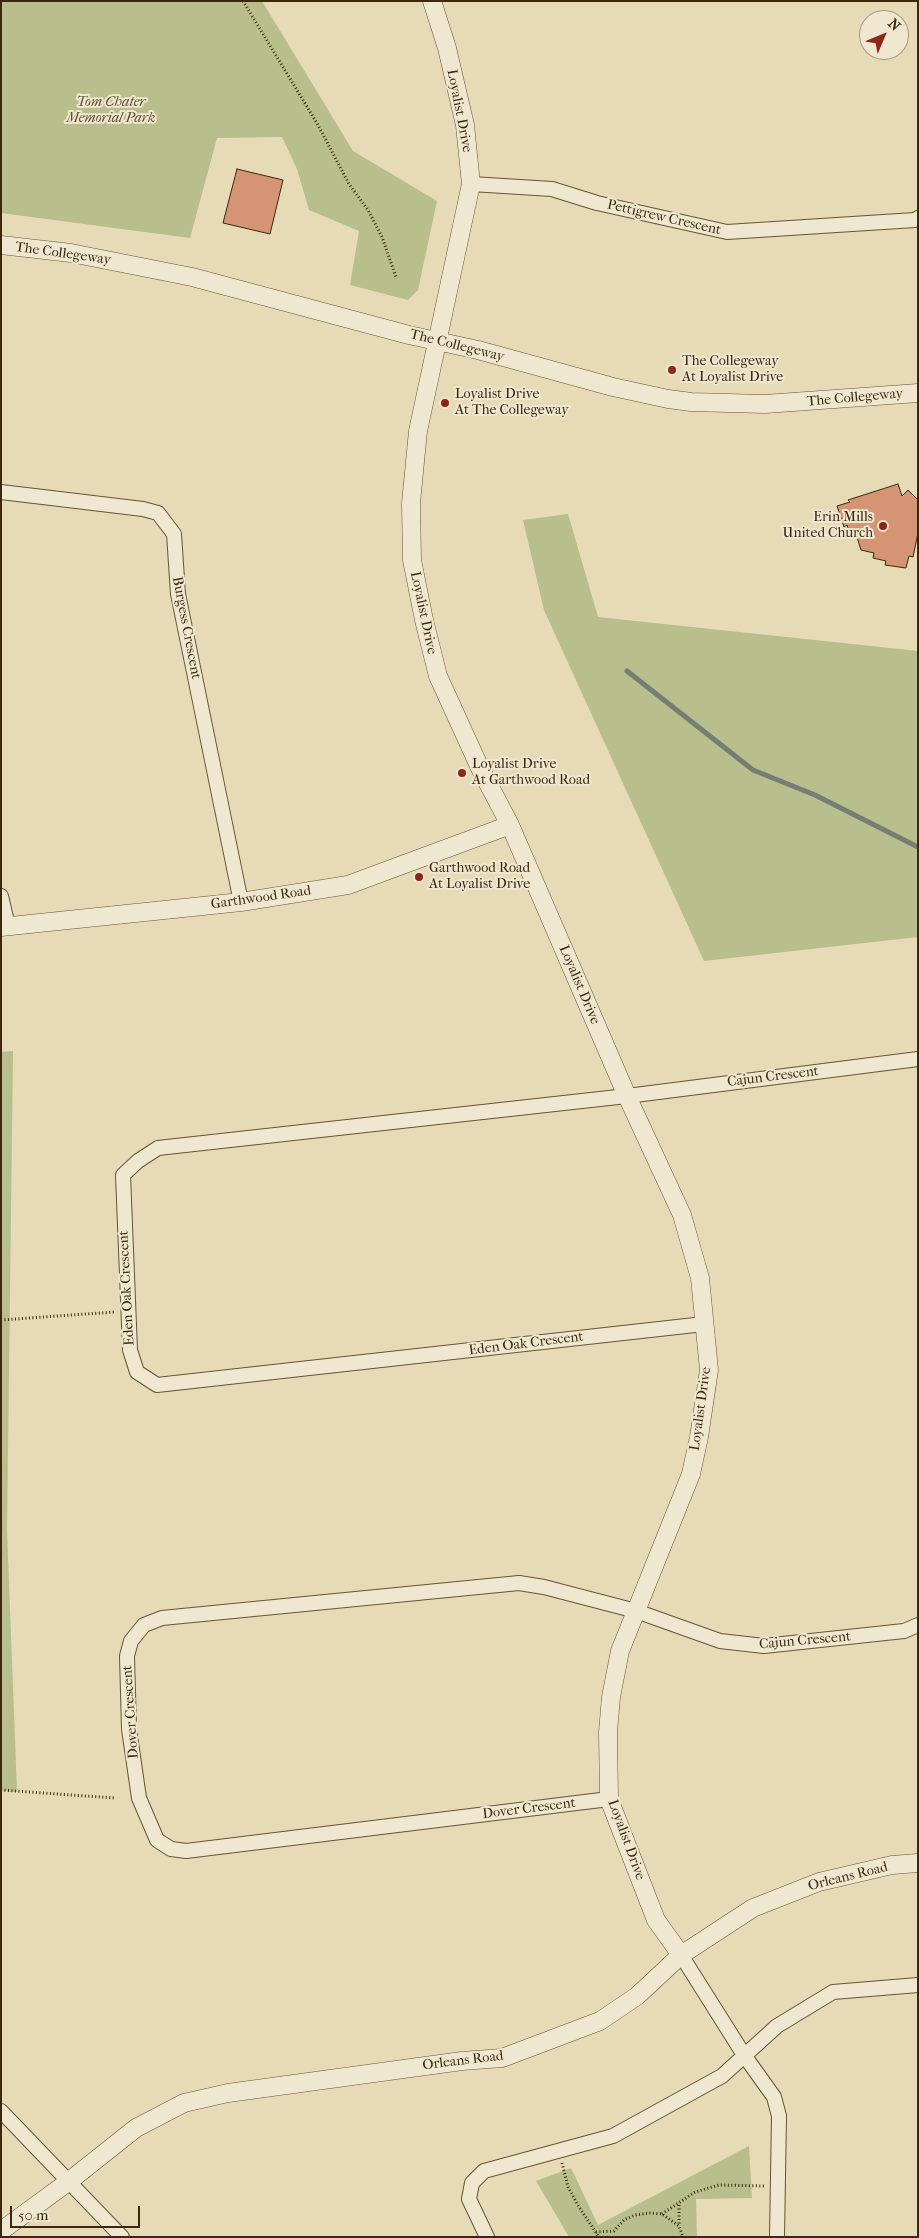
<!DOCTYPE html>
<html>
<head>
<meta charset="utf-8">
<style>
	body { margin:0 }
	#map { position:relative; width:919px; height:2238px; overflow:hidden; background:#e6dab7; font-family:"IM FELL French Canon",serif }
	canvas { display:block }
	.frame { position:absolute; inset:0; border:2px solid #3b2709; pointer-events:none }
	.north { position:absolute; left:859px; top:10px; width:50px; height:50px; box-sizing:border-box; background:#efe7d0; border:1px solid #a79a80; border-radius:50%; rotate:45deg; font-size:14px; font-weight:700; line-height:20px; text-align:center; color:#3b2709 }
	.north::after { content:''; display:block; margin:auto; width:18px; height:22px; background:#8f2418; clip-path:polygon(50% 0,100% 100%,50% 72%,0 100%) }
	.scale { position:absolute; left:10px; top:2206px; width:130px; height:22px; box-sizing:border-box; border:2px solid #3b2709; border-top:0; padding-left:6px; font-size:15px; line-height:18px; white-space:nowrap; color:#3b2709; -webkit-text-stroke:4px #efe7d0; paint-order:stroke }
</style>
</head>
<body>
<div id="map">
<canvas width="919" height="2238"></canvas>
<div class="frame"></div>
<div class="north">N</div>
<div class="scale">50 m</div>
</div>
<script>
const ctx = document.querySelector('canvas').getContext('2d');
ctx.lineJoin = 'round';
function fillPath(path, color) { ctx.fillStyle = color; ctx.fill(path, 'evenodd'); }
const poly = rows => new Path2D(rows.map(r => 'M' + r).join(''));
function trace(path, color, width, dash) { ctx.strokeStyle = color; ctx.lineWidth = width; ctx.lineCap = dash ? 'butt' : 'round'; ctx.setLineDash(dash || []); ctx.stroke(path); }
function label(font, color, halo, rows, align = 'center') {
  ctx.font = font + ' "IM FELL French Canon",serif'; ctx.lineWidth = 4; ctx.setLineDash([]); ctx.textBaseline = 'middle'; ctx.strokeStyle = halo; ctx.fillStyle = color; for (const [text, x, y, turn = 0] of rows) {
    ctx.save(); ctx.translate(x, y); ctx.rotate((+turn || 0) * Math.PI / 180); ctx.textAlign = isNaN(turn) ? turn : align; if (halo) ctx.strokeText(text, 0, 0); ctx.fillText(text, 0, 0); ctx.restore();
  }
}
const green = poly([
	[1,1,262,1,353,151,437,201,418,290,408,300,350,285,359,231,309,210,297,169,282,137,217,138,190,238,1,213],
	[568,514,598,617,918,651,918,937,704,961,544,610,523,520],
	[13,1051,7,1531,17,1792,1,1791,1,1052],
	[749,2146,752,2198,696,2199,697,2237,569,2237,536,2181,571,2168,598,2225]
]);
const stream = poly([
	[627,671,753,770,815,795,918,847]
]);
const building = poly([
	[237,169,283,180,270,234,223,223,237,169],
	[898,484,902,496,908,490,918,500,918,533,913,557,909,556,906,568,885,565,886,561,873,558,874,553,861,550,856,534,851,536,847,525,844,527,837,506,850,502,848,500,898,484]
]);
const path = poly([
	[243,1,318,125,349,184,368,210,382,237,396,277],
	[1,1320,115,1312],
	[1,1790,115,1798],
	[562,2163,568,2187,579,2207,599,2237],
	[679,2205,679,2225],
	[662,2214,695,2192,719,2185,764,2186],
	[596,2232,614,2231,624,2220,635,2215,649,2213,662,2214,679,2226,683,2237]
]);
const minor = poly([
	[471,184,552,189,597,203,727,232,915,220,918,218],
	[1,492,143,509,158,513,174,534,178,594,241,902],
	[1,896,8,926],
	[704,1324,157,1385,137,1372,130,1350,123,1175,138,1161,158,1148,627,1096,918,1059],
	[609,1799,186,1851,171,1849,157,1840,139,1798,129,1729,127,1656,131,1641,144,1625,162,1618,519,1583,544,1587,636,1611,720,1641,764,1646,904,1631,918,1625],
	[681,1955,744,2055,774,2097,779,2116,777,2237],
	[1,2111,122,2237],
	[487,2237,469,2199,472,2183,484,2171,613,2136,722,2076,777,2026,833,1992,918,1985]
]);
const tertiary = poly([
	[432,1,447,48,465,125,471,184,418,431,411,503,412,560,424,620,438,676,480,768,510,825,627,1096,682,1215,700,1278,709,1370,699,1437,691,1474,620,1651,611,1697,608,1732,609,1799,656,1920,681,1955],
	[1,245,71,253,192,277,409,335,478,350,613,387,668,399,691,402,765,404,918,393],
	[1,927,241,902,348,885,510,825],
	[1,2231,68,2182,136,2128,184,2103,228,2093,462,2061,502,2058,600,2021,637,1996,681,1955,753,1908,819,1882,892,1865,918,1863]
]);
const markers = [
	[672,370,5,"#8f2418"],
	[445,403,5,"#8f2418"],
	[883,526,5,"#8f2418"],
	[462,773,5,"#8f2418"],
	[419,877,5,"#8f2418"]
];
const parkNames = [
	["Tom Chater",111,103],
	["Memorial Park",111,119]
];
const streetNames = [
	["Loyalist Drive",459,111,79],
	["Pettigrew Crescent",664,218,13],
	["The Collegeway",63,254,8],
	["The Collegeway",457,346,14],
	["The Collegeway",855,398,-5],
	["Loyalist Drive",423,613,78],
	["Burgess Crescent",186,628,79],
	["Garthwood Road",261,898,-8],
	["Loyalist Drive",579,985,67],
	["Cajun Crescent",773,1077,-7],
	["Eden Oak Crescent",127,1288,-93],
	["Eden Oak Crescent",526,1344,-7],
	["Loyalist Drive",701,1409,-82],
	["Cajun Crescent",805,1641,-5],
	["Dover Crescent",131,1712,-94],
	["Dover Crescent",529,1809,-7],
	["Loyalist Drive",626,1840,70],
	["Orleans Road",848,1877,-14],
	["Orleans Road",463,2061,-7]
];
const poiNames = [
	["The Collegeway",682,362],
	["At Loyalist Drive",682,378],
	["Loyalist Drive",455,395],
	["At The Collegeway",455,411],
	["Erin Mills",873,518,"right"],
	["United Church",873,534,"right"],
	["Loyalist Drive",472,765],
	["At Garthwood Road",472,781],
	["Garthwood Road",429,869],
	["At Loyalist Drive",429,885]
];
fillPath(green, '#b8be8c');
trace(stream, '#757d74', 5);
fillPath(building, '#d59575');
trace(building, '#3b2709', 1);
trace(minor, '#665434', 16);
trace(tertiary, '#665434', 19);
trace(path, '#3b2709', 3, [1, 2.5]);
trace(minor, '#efe7d0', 14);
trace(tertiary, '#efe7d0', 18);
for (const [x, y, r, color] of markers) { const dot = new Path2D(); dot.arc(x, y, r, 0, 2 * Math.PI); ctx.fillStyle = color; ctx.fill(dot); trace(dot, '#efe7d0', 2); }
label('italic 14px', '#5a4d2a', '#efe7d0', parkNames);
label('14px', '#3b2709', '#efe7d0', streetNames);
label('14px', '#3b2709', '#efe7d0', poiNames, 'left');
</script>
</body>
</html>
